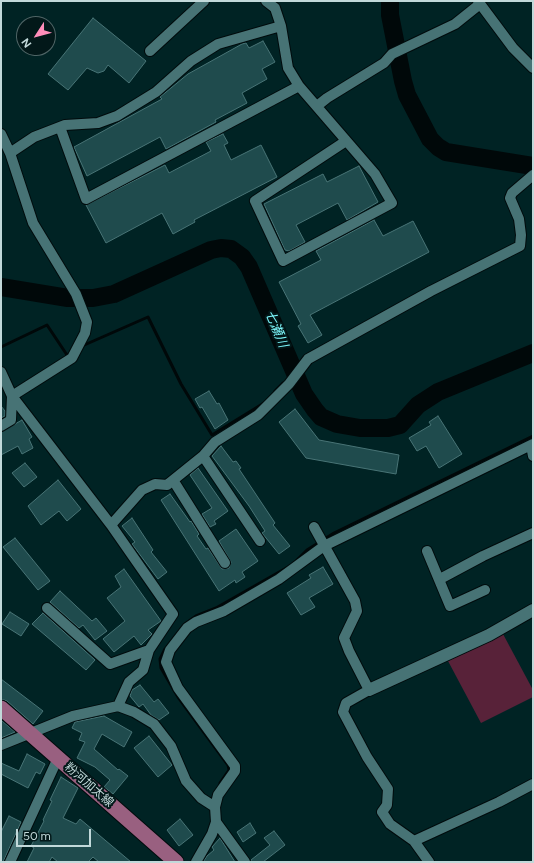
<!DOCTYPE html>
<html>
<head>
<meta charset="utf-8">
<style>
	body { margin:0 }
	#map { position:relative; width:534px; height:863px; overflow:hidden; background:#002324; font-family:Figtree,sans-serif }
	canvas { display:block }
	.frame { position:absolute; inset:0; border:2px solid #c2d9da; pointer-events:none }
	.north { position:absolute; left:16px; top:16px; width:40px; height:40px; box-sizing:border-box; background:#021819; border:1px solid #4f6566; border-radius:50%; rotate:234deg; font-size:11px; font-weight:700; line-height:16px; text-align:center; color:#c2d9da }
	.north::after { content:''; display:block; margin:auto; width:14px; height:18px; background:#ff8eba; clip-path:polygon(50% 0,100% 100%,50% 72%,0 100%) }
	.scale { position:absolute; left:16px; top:829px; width:75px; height:18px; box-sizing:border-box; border:2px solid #c2d9da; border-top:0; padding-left:5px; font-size:12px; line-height:14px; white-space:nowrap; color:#c2d9da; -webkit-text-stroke:3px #021819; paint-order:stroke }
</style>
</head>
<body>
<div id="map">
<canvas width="534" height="863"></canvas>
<div class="frame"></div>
<div class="north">N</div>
<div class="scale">50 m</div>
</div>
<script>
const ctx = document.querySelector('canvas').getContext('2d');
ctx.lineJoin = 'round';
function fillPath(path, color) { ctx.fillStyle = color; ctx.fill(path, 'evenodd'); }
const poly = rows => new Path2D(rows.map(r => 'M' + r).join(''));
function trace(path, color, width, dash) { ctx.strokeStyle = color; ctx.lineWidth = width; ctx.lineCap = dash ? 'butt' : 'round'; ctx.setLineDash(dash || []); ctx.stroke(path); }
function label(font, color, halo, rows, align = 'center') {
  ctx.font = font + ' Figtree,"Noto Sans JP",sans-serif'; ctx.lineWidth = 4; ctx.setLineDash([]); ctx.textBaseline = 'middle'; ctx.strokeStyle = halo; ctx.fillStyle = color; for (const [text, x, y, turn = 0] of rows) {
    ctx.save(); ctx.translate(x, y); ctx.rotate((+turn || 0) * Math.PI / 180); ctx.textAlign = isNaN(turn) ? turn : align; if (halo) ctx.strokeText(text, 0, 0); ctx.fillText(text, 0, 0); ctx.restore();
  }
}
const green = poly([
	[503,634,533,690,533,697,481,723,448,661]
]);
const stream = poly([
	[82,346,148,317,181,384,212,435,264,403],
	[1,347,47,325,67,355,69,354],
	[275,391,283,383],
	[295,562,307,550,334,533,533,436],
	[185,624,196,616,216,608,288,567],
	[165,649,160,659,161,668,178,697,228,765,229,770,220,783]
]);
const river = poly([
	[390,1,390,15,403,81,407,95,430,139,438,147,446,152,533,166],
	[1,287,68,298,93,298,114,294,211,250,221,248,231,249,242,257,249,267,304,394,315,410,321,417,337,424,360,428,388,428,400,425,418,405,438,392,533,353]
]);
const building = poly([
	[93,18,146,61,129,83,108,65,104,71,98,73,87,68,68,90,48,74,93,18],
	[263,41,275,62,262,69,267,79,242,93,247,103,215,120,216,122,166,149,160,137,87,176,74,147,162,99,160,97,188,74,242,44,246,43,249,48,263,41],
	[223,134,228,143,224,145,231,160,261,145,277,177,194,220,195,222,173,234,162,213,106,243,86,205,165,165,169,173,211,151,206,142,223,134],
	[359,166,378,202,347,220,338,203,296,225,305,242,289,251,285,250,264,204,323,174,327,182,359,166],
	[374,220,383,236,413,221,429,252,310,315,322,335,308,343,298,326,301,324,279,282,321,260,316,251,374,220],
	[209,391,217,404,219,403,228,420,215,429,202,407,200,408,195,399,209,391],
	[1,406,5,411,5,416,1,418,1,406],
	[295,409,319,440,399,455,396,474,306,458,279,422,295,409],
	[438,416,462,454,439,468,426,446,417,451,409,438,431,425,429,422,438,416],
	[22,420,32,437,29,439,33,448,22,454,18,446,1,455,1,432,22,420],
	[221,446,233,462,236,461,241,468,239,469,275,523,273,525,290,546,279,554,262,533,265,531,249,506,212,456,221,446],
	[25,463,37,477,24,487,12,473,25,463],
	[198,468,228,511,214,521,216,524,210,527,202,514,212,508,190,475,198,468],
	[58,480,81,509,67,521,59,511,41,525,28,506,58,480],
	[170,494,190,522,191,521,199,534,197,536,206,549,208,548,222,569,229,568,231,562,219,541,236,529,258,561,242,572,245,577,236,583,235,580,219,591,161,500,170,494],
	[132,518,153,550,151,552,167,572,158,579,132,544,135,542,122,526,132,518],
	[15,538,50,581,38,590,3,547,15,538],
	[323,567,333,584,309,598,315,607,301,615,287,593,311,578,309,575,323,567],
	[124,569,161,621,148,630,152,634,141,645,134,636,114,652,103,639,125,621,107,598,121,587,115,576,124,569],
	[60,591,92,621,96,618,107,631,95,640,83,625,79,628,50,602,60,591],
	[10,612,29,624,21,636,2,624,10,612],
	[43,613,95,660,86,670,32,624,43,613],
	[1,679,43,711,33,724,7,701,1,699,1,679],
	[140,685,154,702,158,699,169,713,159,720,151,715,143,704,139,707,130,696,132,690,140,685],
	[104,716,132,732,124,747,102,734,94,749,118,770,119,769,128,776,113,794,104,787,110,780,95,767,77,758,85,742,79,740,82,733,72,728,75,722,104,716],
	[1,720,15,732,1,738,1,720],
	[149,736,172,765,158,777,134,748,149,736],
	[27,754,45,764,40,774,36,772,28,788,1,774,1,763,19,771,27,754],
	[61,777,78,788,63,818,76,824,80,819,131,862,99,862,93,857,88,862,58,862,52,857,49,862,27,862,34,848,31,846,44,821,43,820,52,801,50,800,61,777],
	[9,816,21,822,3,862,1,862,1,832,9,816],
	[180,819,193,835,179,846,167,830,180,819],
	[250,823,256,833,243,842,237,832,250,823],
	[274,831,285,845,263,862,251,862,251,860,270,845,264,838,274,831],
	[220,838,235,862,203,862,207,856,214,850,212,847,220,838]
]);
const minor = poly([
	[266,1,275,8,281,26,288,68,299,86,375,174,392,203,283,261,255,201,346,141],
	[478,1,513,48,533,68],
	[150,51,204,1],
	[317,106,327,98,384,63,392,54,455,24,480,4],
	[60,127,86,199,299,86],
	[1,134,10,153,33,223,76,294,87,322,85,333,72,358,12,396],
	[10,153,34,137,65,125,98,123,117,116,156,92,191,61,218,44,281,26],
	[1,372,12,396,111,525,173,614,149,650,143,670,129,682,118,706],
	[1,426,11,420,12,396],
	[531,445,533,456],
	[203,456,260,541],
	[173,480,225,563],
	[111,525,142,490,155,484,167,485,203,456,215,442,258,415,289,384,308,359,431,291,520,246,521,235,519,219,510,198,512,193,533,175],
	[314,527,355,601,357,611,344,638,349,651,369,690,346,703,343,712,367,757,388,789,387,805,382,812,390,824,414,841,429,862],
	[427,551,450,606,485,590],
	[440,579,483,556,533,533],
	[47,608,110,664,149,650],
	[1,745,73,716,118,706,134,712,154,724,171,746,186,781,201,798,215,807],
	[216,822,245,862],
	[414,841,499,802,533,784],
	[10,862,58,758],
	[196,862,212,834,216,822,215,807,218,795,235,771,235,766,178,688,166,662,170,650,187,628,196,622,224,611,279,579,324,546,533,444]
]);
const tertiary = poly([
	[369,690,489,635,533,610]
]);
const primary = poly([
	[1,708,176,862]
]);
const streetNames = [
	["粉河加太線",89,785,41]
];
const waterNames = [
	["七瀬川",276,329,67]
];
fillPath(green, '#582239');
trace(stream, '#000809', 3);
trace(river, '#000809', 18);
fillPath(building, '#1f4b4d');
trace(building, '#487476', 1);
trace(minor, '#000b0c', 12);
trace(tertiary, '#000b0c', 14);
trace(primary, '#000b0c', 17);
trace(minor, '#477375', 10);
trace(tertiary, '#477375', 12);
trace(primary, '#996080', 15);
label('12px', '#c2d9da', '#021819', streetNames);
label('italic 13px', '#7df7fb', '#021819', waterNames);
</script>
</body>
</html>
